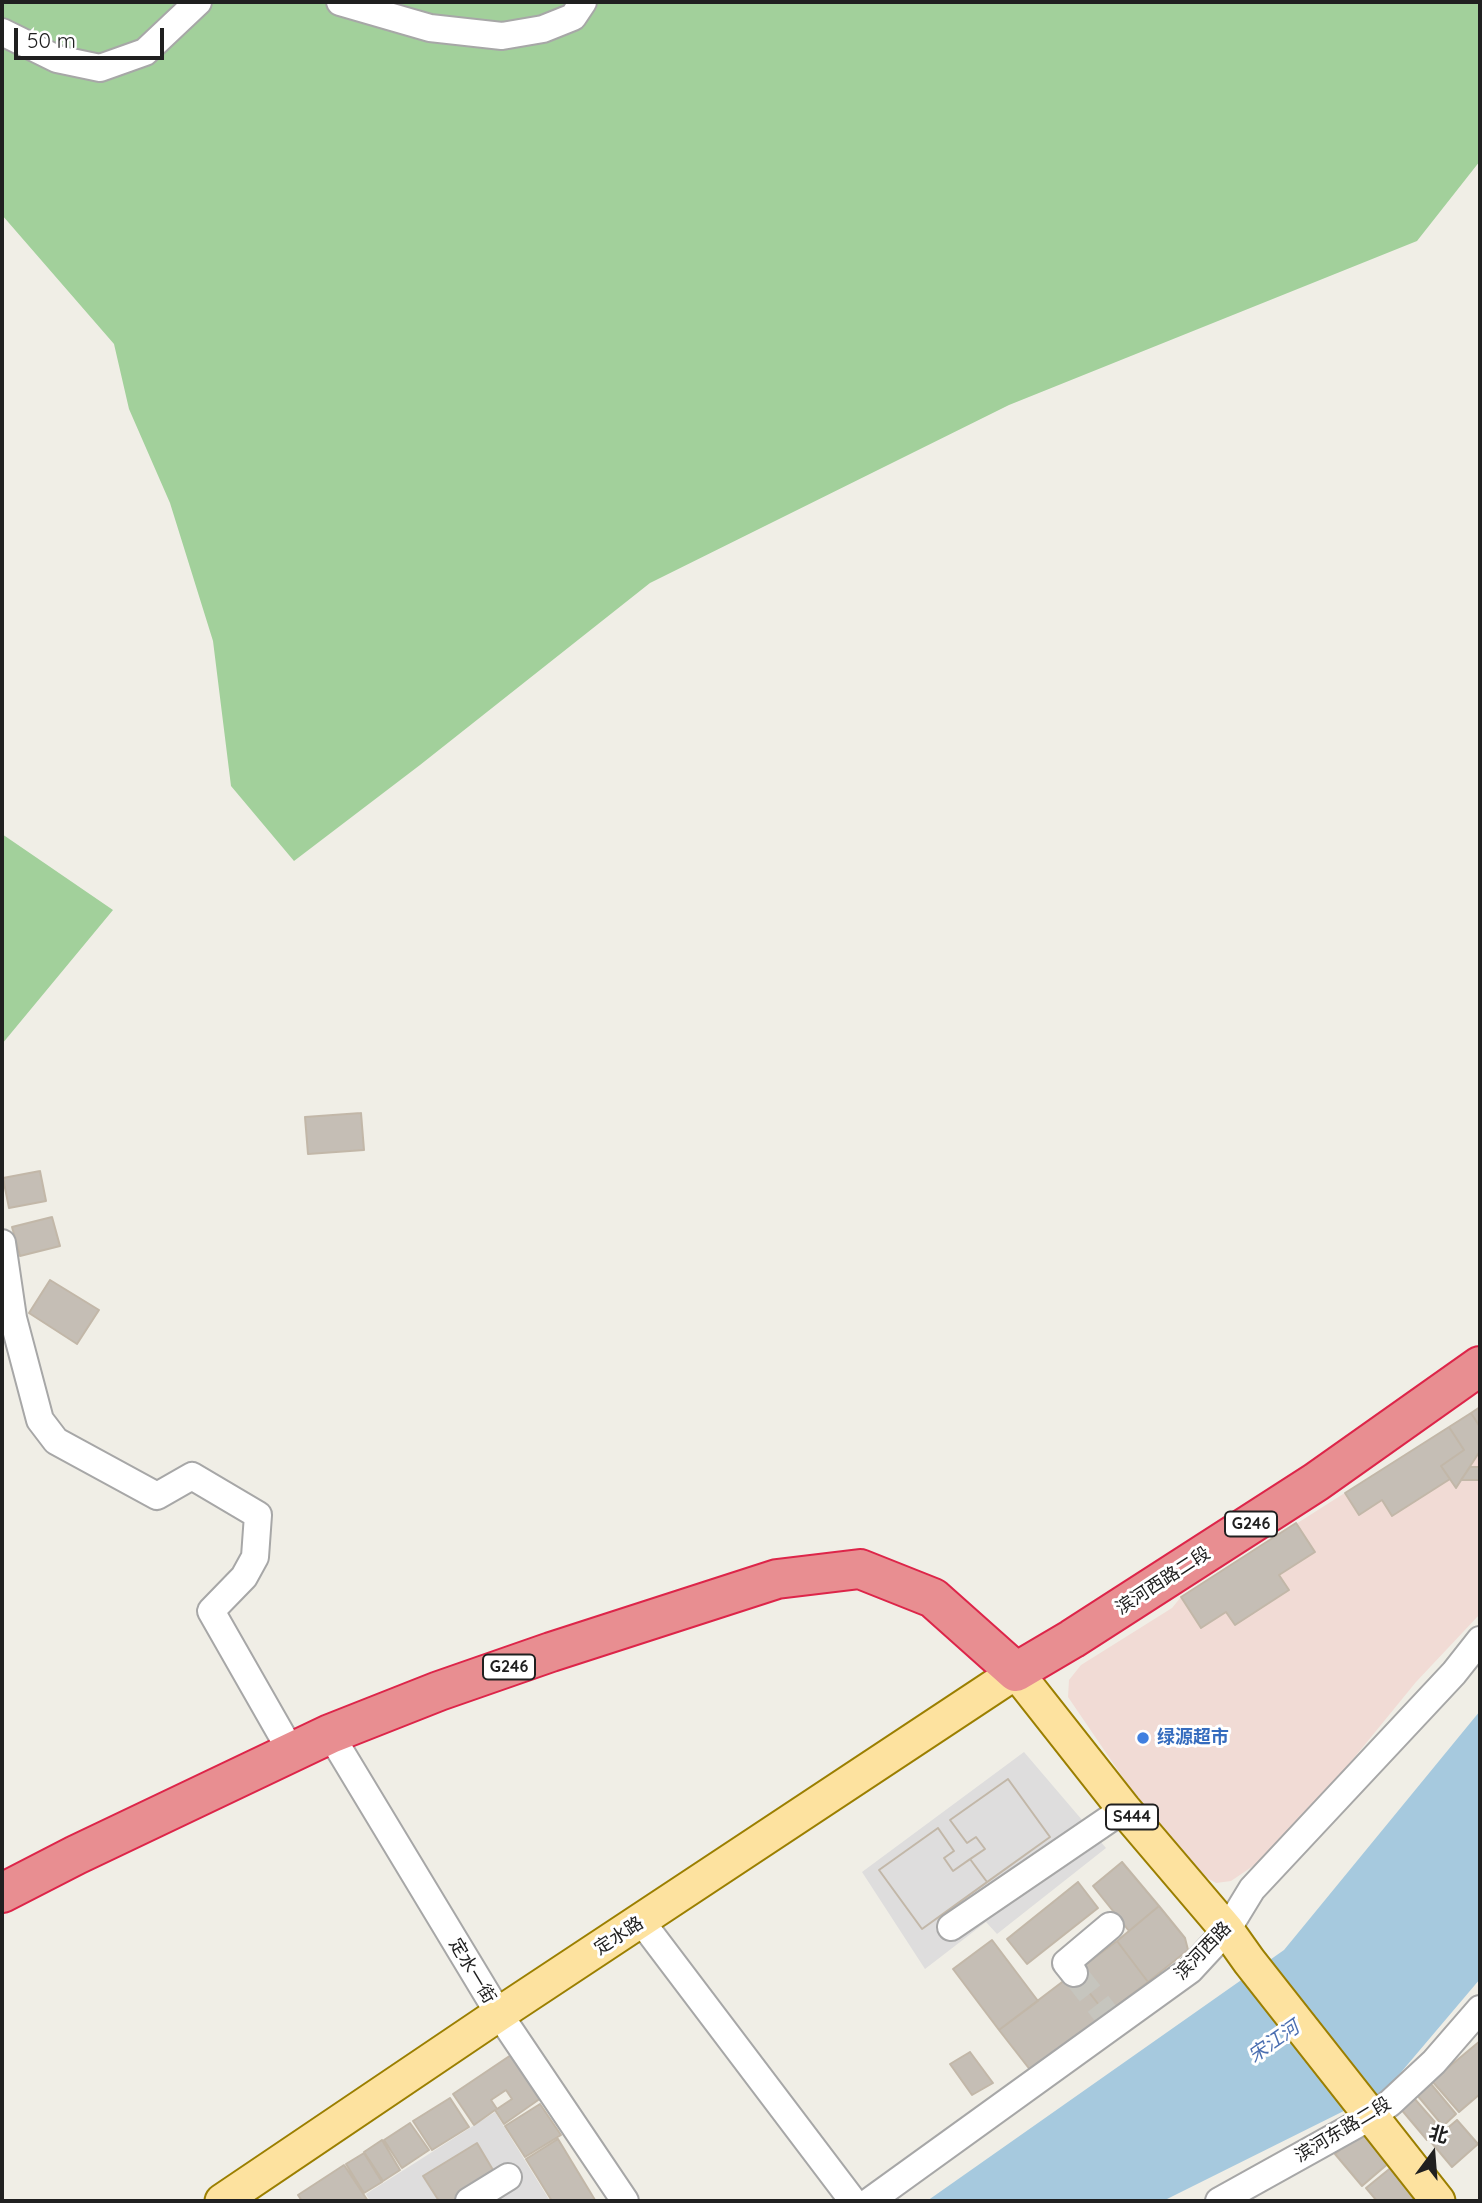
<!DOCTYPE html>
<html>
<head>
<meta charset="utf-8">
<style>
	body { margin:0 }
	#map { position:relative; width:1482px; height:2203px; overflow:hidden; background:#f0eee6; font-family:Quicksand,"Noto Sans SC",sans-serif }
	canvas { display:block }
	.frame { position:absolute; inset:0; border:4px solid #202020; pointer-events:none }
	.north { position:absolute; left:1398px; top:2119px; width:70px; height:70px; -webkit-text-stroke:5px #fff; paint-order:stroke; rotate:16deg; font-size:19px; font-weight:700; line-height:28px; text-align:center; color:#202020 }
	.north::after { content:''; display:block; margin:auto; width:24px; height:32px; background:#202020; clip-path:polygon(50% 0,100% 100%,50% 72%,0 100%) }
	.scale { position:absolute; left:14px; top:28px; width:150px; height:32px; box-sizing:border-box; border:4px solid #202020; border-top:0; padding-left:9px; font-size:21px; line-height:24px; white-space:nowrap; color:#202020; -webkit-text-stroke:5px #fff; paint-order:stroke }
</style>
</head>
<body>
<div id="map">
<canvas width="1482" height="2203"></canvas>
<div class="frame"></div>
<div class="north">北</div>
<div class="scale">50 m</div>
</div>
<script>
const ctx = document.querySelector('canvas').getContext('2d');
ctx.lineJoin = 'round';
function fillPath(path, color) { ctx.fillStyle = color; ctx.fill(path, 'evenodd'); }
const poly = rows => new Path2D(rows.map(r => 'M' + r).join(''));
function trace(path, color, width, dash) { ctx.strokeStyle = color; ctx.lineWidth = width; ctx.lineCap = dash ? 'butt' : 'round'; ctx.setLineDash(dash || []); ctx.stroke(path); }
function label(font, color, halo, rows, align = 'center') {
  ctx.font = font + ' Quicksand,"Noto Sans SC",sans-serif'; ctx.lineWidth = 6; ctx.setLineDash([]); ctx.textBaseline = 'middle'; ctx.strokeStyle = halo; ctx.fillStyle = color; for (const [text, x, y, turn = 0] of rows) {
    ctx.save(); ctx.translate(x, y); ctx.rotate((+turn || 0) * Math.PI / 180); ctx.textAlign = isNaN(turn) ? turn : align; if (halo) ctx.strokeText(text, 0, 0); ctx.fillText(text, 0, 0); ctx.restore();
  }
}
const residential = poly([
	[1024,1752,1106,1848,997,1934,986,1922,925,1969,862,1872],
	[495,2112,550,2201,370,2201,366,2194]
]);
const commercial = poly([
	[1480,1407,1480,1614,1416,1682,1318,1802,1259,1862,1231,1881,1216,1883,1204,1876,1130,1788,1068,1697,1069,1680,1081,1665,1172,1608,1181,1597]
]);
const forest = poly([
	[2,2,1480,2,1480,161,1417,241,1009,405,650,583,420,765,294,861,231,786,213,641,170,503,129,409,114,344,2,215],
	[2,834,113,910,2,1044]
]);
const water = poly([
	[1480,1711,1480,1979,1386,2090,1163,2201,927,2201,1284,1950]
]);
const building = poly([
	[361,1113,364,1150,308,1154,305,1117,361,1113],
	[40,1171,46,1201,9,1208,3,1178,40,1171],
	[52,1217,60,1246,20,1256,12,1227,52,1217],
	[50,1280,99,1310,77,1344,29,1313,50,1280],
	[1480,1407,1480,1427,1471,1413,1480,1407],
	[1471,1413,1480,1427,1480,1451,1456,1488,1441,1466,1464,1450,1449,1427,1471,1413],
	[1449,1427,1464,1450,1441,1466,1450,1479,1392,1516,1382,1500,1359,1515,1345,1493,1449,1427],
	[1470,1467,1480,1467,1480,1480,1461,1480,1470,1467],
	[1296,1523,1315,1552,1279,1575,1289,1590,1235,1625,1226,1612,1201,1628,1181,1597,1296,1523],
	[1008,1779,1050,1837,922,1929,879,1870,938,1828,954,1851,944,1858,953,1871,985,1849,976,1837,967,1843,950,1820,1008,1779],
	[1008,1779,1050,1837,987,1882,970,1859,985,1849,976,1837,967,1843,950,1820,1008,1779],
	[938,1828,954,1851,944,1858,953,1871,970,1859,987,1882,922,1929,879,1870,938,1828],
	[1122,1862,1159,1906,1129,1931,1093,1886,1122,1862],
	[1078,1882,1098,1908,1027,1964,1007,1939,1078,1882],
	[1159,1906,1185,1938,1188,1950,1148,1982,1117,1941,1159,1906],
	[992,1940,1038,2001,999,2030,953,1969,992,1940],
	[1117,1941,1148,1982,1106,2014,1074,1973,1117,1941],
	[1074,1973,1106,2014,1031,2071,999,2030,1074,1973],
	[1480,2041,1480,2094,1459,2112,1432,2081,1480,2041],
	[970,2052,993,2083,972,2095,950,2064,970,2052],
	[511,2055,541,2098,504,2124,495,2110,474,2125,453,2094,511,2055],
	[506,2090,512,2099,497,2109,491,2100,506,2090],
	[1431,2084,1456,2114,1443,2126,1417,2095,1431,2084],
	[1413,2097,1441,2129,1427,2140,1400,2108,1413,2097],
	[450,2098,469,2127,432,2150,413,2121,450,2098],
	[540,2104,561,2135,525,2157,505,2126,540,2104],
	[1457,2120,1478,2144,1452,2167,1431,2142,1457,2120],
	[410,2123,429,2150,402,2168,384,2140,410,2123],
	[1364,2131,1390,2162,1362,2186,1335,2154,1364,2131],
	[558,2139,595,2200,552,2201,526,2159,558,2139],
	[382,2140,400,2170,383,2181,364,2152,382,2140],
	[477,2143,499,2180,463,2201,439,2201,423,2176,477,2143],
	[364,2153,382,2182,364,2193,346,2164,364,2153],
	[344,2165,368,2201,302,2201,298,2195,344,2165],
	[1393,2166,1423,2201,1377,2201,1366,2188,1393,2166]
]);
const minorTunnel = poly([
	[1074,1973,1106,2014]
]);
const minor = poly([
	[340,2,430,28,502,36,543,29,573,17,583,2],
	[2,32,57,59,100,68,145,52,198,2],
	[2,1243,13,1318,40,1420,56,1441,157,1496,192,1476,258,1515,255,1557,244,1577,211,1611,292,1753],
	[330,1734,499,2014,625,2201],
	[641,1921,853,2201],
	[951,1927,1124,1809],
	[1074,1973,1066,1963,1110,1926],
	[469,2201,508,2177],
	[870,2201,1190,1970,1227,1930,1252,1889,1454,1673,1480,1640],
	[1219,2201,1372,2116,1390,2103,1434,2062,1480,2009]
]);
const major = poly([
	[222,2201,499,2014,1016,1672,1124,1809,1227,1930,1249,1961,1438,2201]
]);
const highway = poly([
	[2,1893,76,1855,330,1734,439,1691,551,1652,777,1579,860,1569,933,1598,1016,1672,1072,1639,1316,1482,1480,1366]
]);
const markers = [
	[1143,1738,7,"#3f7fe0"]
];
const shields = [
	[1251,1524,52],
	[509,1667,52],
	[1132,1817,52]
];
const shieldNames = [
	["G246",1251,1524],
	["G246",509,1667],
	["S444",1132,1817]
];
const streetNames = [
	["滨河西路二段",1163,1581,-33],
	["定水路",619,1936,-33],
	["滨河西路",1203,1951,-46],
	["定水一街",472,1971,59],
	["滨河东路二段",1343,2130,-31]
];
const shopNames = [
	["绿源超市",1157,1738]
];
const waterNames = [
	["宋江河",1274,2042,-35]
];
fillPath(residential, '#dedddd');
fillPath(commercial, '#f1dbd5');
fillPath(forest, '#a2d09b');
fillPath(water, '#a6c9de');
fillPath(building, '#c5beb5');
trace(building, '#c2b7a8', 2);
trace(minorTunnel, '#c6c5be', 26, [26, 13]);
trace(minor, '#a7a7a7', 30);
trace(major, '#9b7f00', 37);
trace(highway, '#dd2549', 42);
trace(minor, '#fff', 26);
trace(major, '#fde29f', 33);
trace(highway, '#e88e91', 38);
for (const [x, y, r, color] of markers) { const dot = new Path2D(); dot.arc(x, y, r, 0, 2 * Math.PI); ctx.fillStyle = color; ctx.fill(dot); trace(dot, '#fff', 2.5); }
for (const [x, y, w] of shields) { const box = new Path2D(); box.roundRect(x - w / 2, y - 12.5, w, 25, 5); ctx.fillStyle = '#fff'; ctx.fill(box); trace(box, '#202020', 2); }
label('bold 16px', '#202020', null, shieldNames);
label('18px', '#202020', '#fff', streetNames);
label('bold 18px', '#366cbe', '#fff', shopNames, 'left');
label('italic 19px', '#4b6fb1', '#fff', waterNames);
</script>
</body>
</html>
